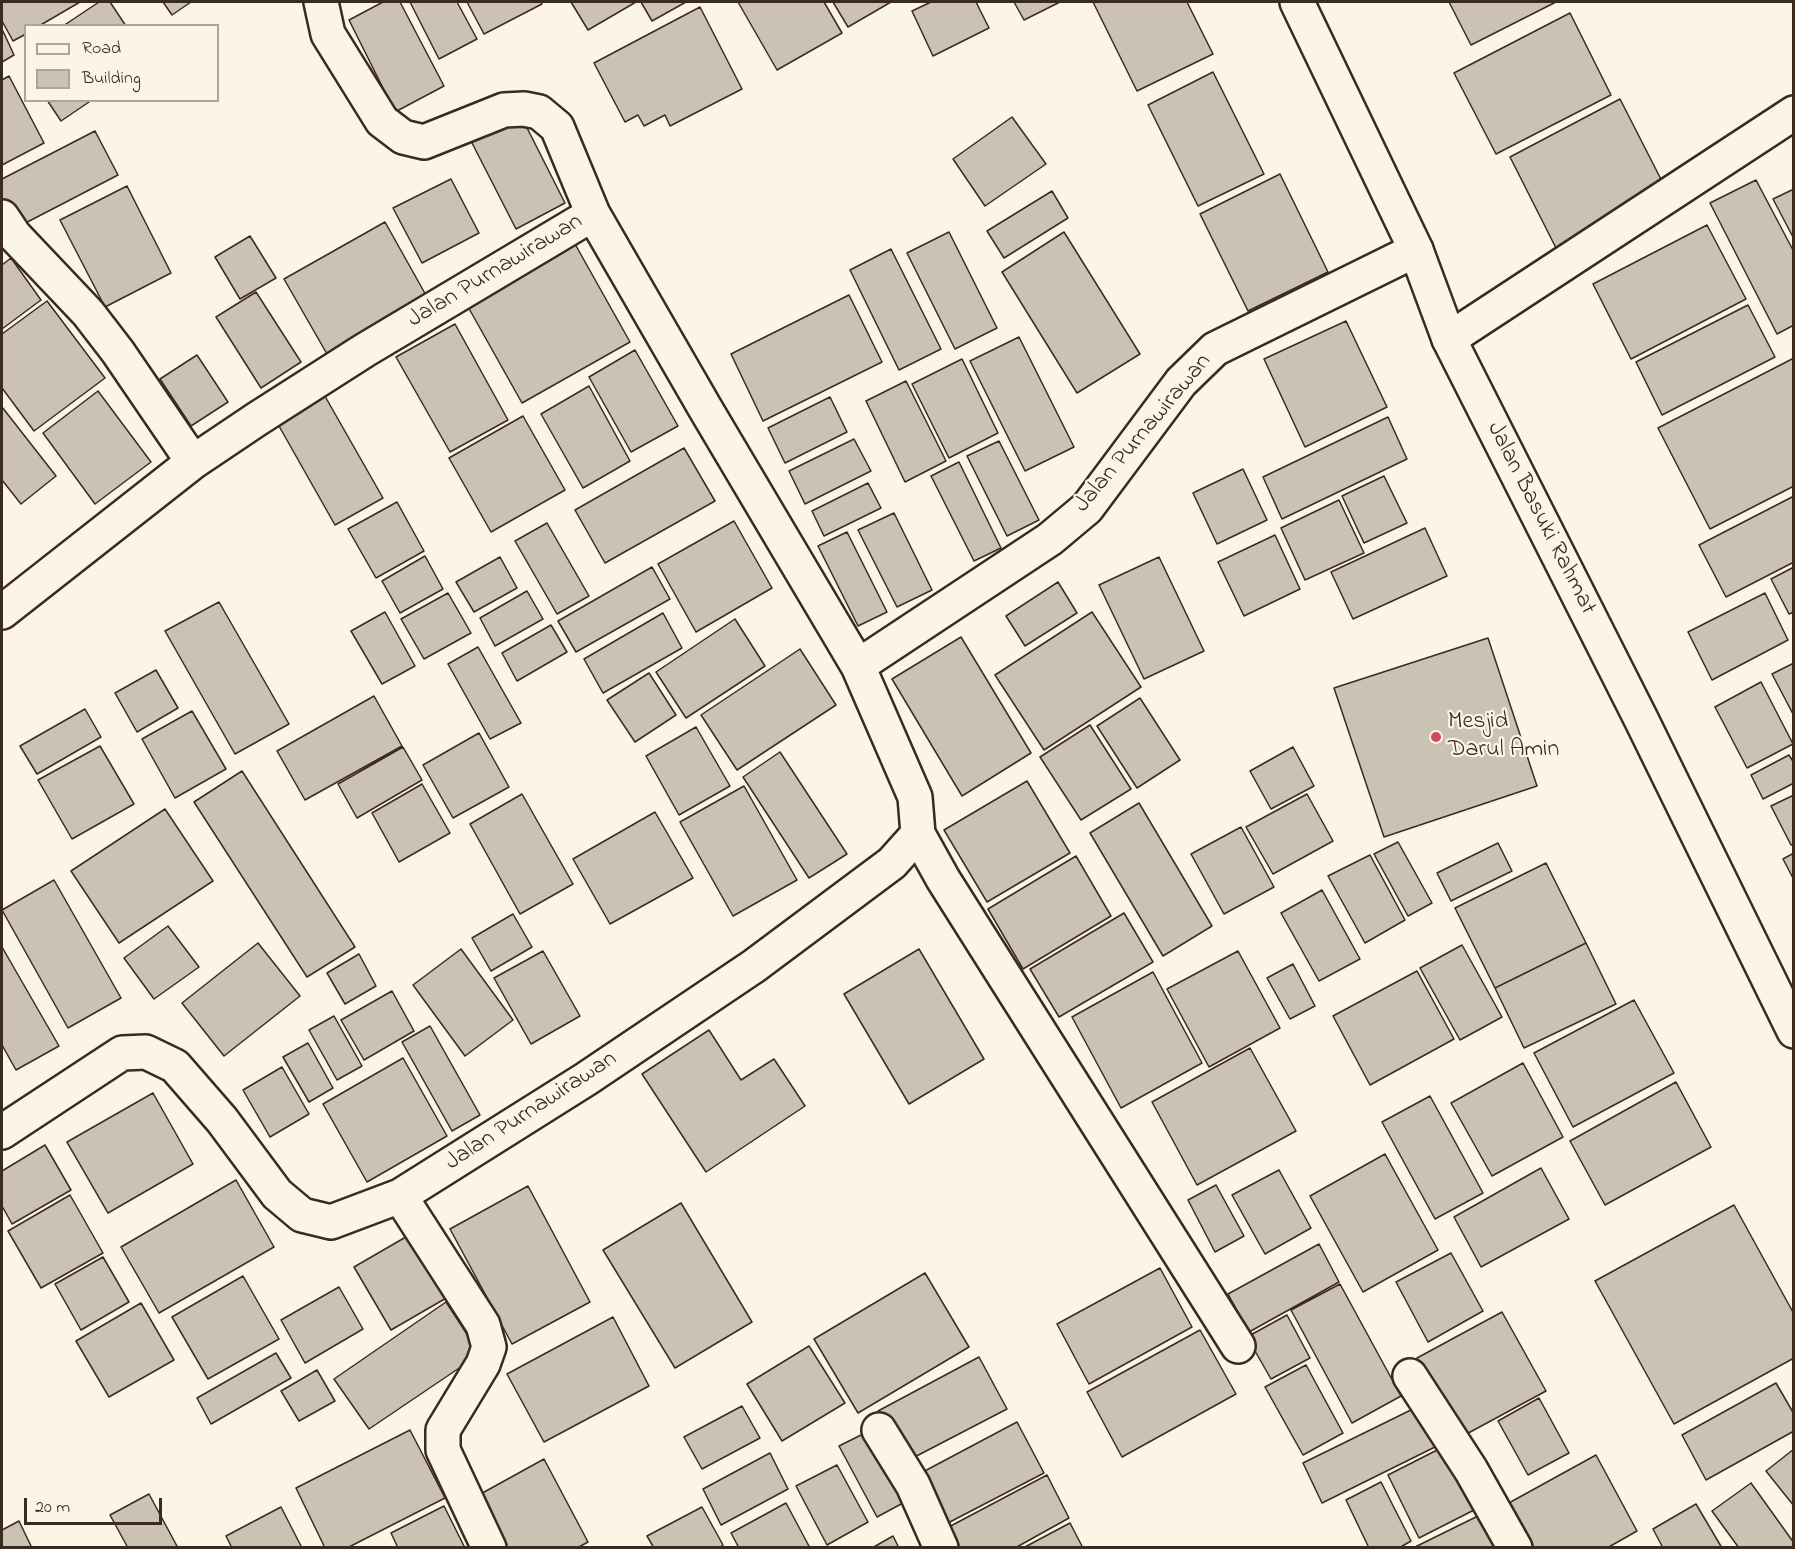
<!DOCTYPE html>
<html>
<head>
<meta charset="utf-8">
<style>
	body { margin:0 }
	#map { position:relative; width:1795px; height:1549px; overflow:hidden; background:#fcf5e5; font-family:"Indie Flower",sans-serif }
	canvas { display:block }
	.frame { position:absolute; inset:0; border:3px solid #3b2a1e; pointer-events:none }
	.legend { position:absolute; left:24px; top:24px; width:195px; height:78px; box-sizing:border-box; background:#fcf5e5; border:2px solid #afa495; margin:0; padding:8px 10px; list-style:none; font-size:18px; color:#3b2a1e }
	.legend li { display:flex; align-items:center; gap:12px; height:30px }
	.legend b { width:30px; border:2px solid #afa495 }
	.scale { position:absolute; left:24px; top:1498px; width:138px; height:27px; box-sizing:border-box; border:3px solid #3b2a1e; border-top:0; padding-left:8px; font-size:18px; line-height:21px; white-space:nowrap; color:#3b2a1e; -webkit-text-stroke:4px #fcf5e5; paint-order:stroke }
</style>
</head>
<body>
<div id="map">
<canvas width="1795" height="1549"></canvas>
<div class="frame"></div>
<ul class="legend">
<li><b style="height:8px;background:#fcf5e5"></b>Road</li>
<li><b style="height:16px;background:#ccc2b3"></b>Building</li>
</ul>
<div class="scale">20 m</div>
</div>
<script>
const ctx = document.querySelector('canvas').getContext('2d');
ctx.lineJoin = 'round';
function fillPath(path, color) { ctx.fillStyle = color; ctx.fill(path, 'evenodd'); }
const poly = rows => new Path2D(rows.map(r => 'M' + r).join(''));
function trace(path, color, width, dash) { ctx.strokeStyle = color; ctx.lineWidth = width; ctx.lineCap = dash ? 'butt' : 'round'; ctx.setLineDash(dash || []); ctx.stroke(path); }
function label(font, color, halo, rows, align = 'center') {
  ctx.font = font + ' "Indie Flower",sans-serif'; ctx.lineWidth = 4.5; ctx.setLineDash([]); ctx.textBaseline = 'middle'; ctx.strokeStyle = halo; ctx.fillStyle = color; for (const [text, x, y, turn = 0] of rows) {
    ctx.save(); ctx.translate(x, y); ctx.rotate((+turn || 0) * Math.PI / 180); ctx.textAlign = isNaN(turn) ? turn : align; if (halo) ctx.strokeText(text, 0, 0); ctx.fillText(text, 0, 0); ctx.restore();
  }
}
const building = poly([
	[2,2,80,2,39,26,26,26,26,34,13,41,2,21,2,2],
	[99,2,110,2,126,26,63,26,99,2],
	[163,2,191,2,172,15,163,2],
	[383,2,400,2,444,86,395,112,349,20,383,2],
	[410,2,457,2,477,39,439,59,410,2],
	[467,2,541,2,542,4,484,34,467,2],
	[571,2,636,2,588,30,571,2],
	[641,2,686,2,652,21,641,2],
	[738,2,824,2,842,33,777,70,738,2],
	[833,2,891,2,848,27,833,2],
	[931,2,976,2,989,28,933,56,912,11,931,2],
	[1014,2,1060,2,1024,20,1014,2],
	[1093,2,1187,2,1213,54,1137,91,1093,2],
	[1449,2,1556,2,1471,45,1449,2],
	[700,7,742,89,670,126,665,115,644,126,638,115,625,122,594,63,700,7],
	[1570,13,1611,95,1496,154,1454,73,1570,13],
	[2,29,14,55,2,62,2,29],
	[1213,72,1264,174,1198,206,1148,105,1213,72],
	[9,76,44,143,2,165,2,80,9,76],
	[1620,99,1667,191,1556,248,1510,157,1620,99],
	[47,100,92,100,61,121,47,100],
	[521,116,565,203,516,229,471,141,521,116],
	[1012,117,1046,164,985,206,953,159,1012,117],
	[95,131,118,175,12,230,2,209,2,179,95,131],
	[1280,174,1328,272,1248,311,1200,214,1280,174],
	[451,179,479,233,422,263,393,208,451,179],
	[1756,180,1794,252,1794,325,1777,334,1710,203,1756,180],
	[127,186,171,273,105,307,60,220,127,186],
	[1794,189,1794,239,1773,199,1794,189],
	[1052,191,1068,218,1004,258,987,231,1052,191],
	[385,222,427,297,327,354,284,279,385,222],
	[1707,225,1746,299,1631,359,1593,284,1707,225],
	[949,232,997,328,955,349,907,253,949,232],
	[1064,232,1140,354,1077,393,1002,272,1064,232],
	[250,236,276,278,240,299,215,257,250,236],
	[575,244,630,342,522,403,467,305,575,244],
	[891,249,941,349,899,370,850,270,891,249],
	[11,258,41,300,2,329,2,265,11,258],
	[256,292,301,362,261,388,216,317,256,292],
	[849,295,882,362,763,421,731,354,849,295],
	[47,301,105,378,34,431,2,388,2,334,47,301],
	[1748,305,1775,357,1662,415,1636,362,1748,305],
	[1346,321,1387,407,1305,447,1264,359,1346,321],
	[455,324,508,420,450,452,396,357,455,324],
	[1019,337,1074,447,1025,471,970,361,1019,337],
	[635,350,678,426,631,452,589,377,635,350],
	[197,355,228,402,191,426,160,379,197,355],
	[1794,358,1794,486,1710,529,1658,428,1794,358],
	[962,359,998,433,949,458,912,384,962,359],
	[906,381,946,461,905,482,866,401,906,381],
	[589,386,630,461,583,488,541,414,589,386],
	[98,391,151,462,95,504,43,433,98,391],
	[322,391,383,498,335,525,275,419,322,391],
	[830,397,847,432,785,463,768,428,830,397],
	[2,407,56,476,21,504,2,480,2,407],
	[523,416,565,490,491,532,449,458,523,416],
	[1388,417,1407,459,1282,519,1263,477,1388,417],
	[854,439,871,471,805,504,789,471,854,439],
	[999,441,1039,520,1007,536,967,456,999,441],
	[684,448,715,501,605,563,575,510,684,448],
	[959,462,1001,548,974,561,931,476,959,462],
	[1243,469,1267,520,1217,544,1193,493,1243,469],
	[1384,476,1407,523,1364,543,1342,496,1384,476],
	[868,483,881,508,824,536,812,511,868,483],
	[1794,496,1794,562,1726,597,1699,545,1794,496],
	[1339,500,1364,553,1305,580,1281,528,1339,500],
	[397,502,424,551,376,578,348,529,397,502],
	[894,513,932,590,897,607,858,530,894,513],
	[734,521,772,588,696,632,658,564,734,521],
	[547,523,589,596,557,614,515,541,547,523],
	[1425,528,1447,576,1353,619,1331,572,1425,528],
	[847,532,887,612,858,626,818,546,847,532],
	[1275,535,1300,589,1244,616,1218,562,1275,535],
	[425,556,443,589,400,613,382,581,425,556],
	[500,557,517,588,474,612,456,582,500,557],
	[1159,557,1204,651,1144,679,1099,585,1159,557],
	[652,567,670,599,576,652,558,621,652,567],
	[1794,567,1794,612,1789,614,1771,579,1794,567],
	[1058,582,1077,613,1025,646,1006,616,1058,582],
	[527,591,543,619,495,646,480,618,527,591],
	[448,593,471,633,424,659,401,619,448,593],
	[1765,593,1788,640,1712,680,1688,632,1765,593],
	[219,602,289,724,235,754,165,631,219,602],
	[385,612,415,666,382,684,351,631,385,612],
	[1092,612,1141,687,1044,750,995,675,1092,612],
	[663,613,682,648,603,693,584,659,663,613],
	[735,619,765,666,686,718,656,672,735,619],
	[551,625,567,652,517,681,502,653,551,625],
	[961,637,1031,753,962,796,892,679,961,637],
	[1488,638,1537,786,1384,837,1334,688,1488,638],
	[478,647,521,723,490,739,448,664,478,647],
	[800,649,836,705,737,770,701,715,800,649],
	[1794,663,1794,716,1772,674,1794,663],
	[156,670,178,708,137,732,115,693,156,670],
	[649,673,676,715,635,742,607,700,649,673],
	[1761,682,1793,744,1747,768,1715,707,1761,682],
	[374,696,402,746,305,800,277,751,374,696],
	[1140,698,1180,760,1137,788,1097,726,1140,698],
	[85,709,101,737,37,774,20,746,85,709],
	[192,711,226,769,175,798,142,739,192,711],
	[1090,725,1131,789,1081,820,1040,757,1090,725],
	[696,727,730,786,679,815,646,756,696,727],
	[479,733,509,787,453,818,423,765,479,733],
	[100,746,134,804,72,839,38,780,100,746],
	[403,747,422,780,357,818,338,784,403,747],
	[1293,747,1314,786,1271,809,1250,771,1293,747],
	[780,752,847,854,809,878,743,777,780,752],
	[1789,755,1794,763,1794,783,1763,799,1751,775,1789,755],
	[242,771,355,947,307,977,194,802,242,771],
	[1027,781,1070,853,987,902,944,830,1027,781],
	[422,784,450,833,399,862,372,813,422,784],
	[744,786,797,880,733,916,680,822,744,786],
	[522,794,573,884,520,914,470,824,522,794],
	[1307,794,1333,841,1273,874,1246,827,1307,794],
	[1794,795,1794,844,1791,845,1771,806,1794,795],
	[1139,803,1212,926,1163,956,1090,833,1139,803],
	[165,809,213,881,119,943,71,871,165,809],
	[655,812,693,878,610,924,573,859,655,812],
	[1241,827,1274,887,1224,914,1191,854,1241,827],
	[1398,842,1432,903,1408,916,1374,854,1398,842],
	[1498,843,1512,871,1451,901,1437,873,1498,843],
	[1794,853,1794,880,1783,859,1794,853],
	[1370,855,1405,920,1365,943,1328,876,1370,855],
	[1076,856,1111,916,1023,969,988,909,1076,856],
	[1546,863,1586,943,1495,988,1455,908,1546,863],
	[54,880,121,998,68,1028,2,910,54,880],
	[1322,890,1360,959,1319,981,1281,913,1322,890],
	[1124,913,1153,962,1059,1017,1030,969,1124,913],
	[513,914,532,947,491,971,472,938,513,914],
	[168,926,199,967,154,999,124,958,168,926],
	[258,943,300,996,224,1056,182,1003,258,943],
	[1586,943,1616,1004,1524,1048,1495,988,1586,943],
	[1462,945,1502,1017,1460,1040,1420,968,1462,945],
	[2,947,59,1046,16,1070,2,1045,2,947],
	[461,949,513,1020,465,1056,413,985,461,949],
	[919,949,984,1059,909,1104,844,994,919,949],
	[543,951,580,1016,531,1044,494,978,543,951],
	[1238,951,1280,1028,1209,1067,1167,989,1238,951],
	[359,954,376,986,345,1004,327,973,359,954],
	[1293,964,1315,1006,1290,1019,1267,978,1293,964],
	[1417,971,1454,1039,1370,1085,1333,1016,1417,971],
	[1153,972,1202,1063,1121,1108,1072,1017,1153,972],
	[392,991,414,1031,364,1060,341,1020,392,991],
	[1634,1000,1674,1073,1573,1127,1534,1053,1634,1000],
	[334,1016,362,1066,337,1080,309,1030,334,1016],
	[430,1026,480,1115,452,1131,402,1042,430,1026],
	[709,1030,741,1080,774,1059,805,1106,706,1172,642,1074,709,1030],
	[308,1043,333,1088,309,1102,283,1057,308,1043],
	[1250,1048,1296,1131,1197,1185,1152,1102,1250,1048],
	[403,1058,447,1136,367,1182,323,1104,403,1058],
	[1523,1063,1563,1137,1492,1176,1451,1103,1523,1063],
	[282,1067,309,1114,270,1137,243,1090,282,1067],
	[1676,1082,1711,1147,1605,1205,1570,1141,1676,1082],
	[153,1093,193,1164,108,1213,67,1142,153,1093],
	[1430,1096,1483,1193,1435,1219,1382,1122,1430,1096],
	[45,1145,71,1190,12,1224,2,1206,2,1171,45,1145],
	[1385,1154,1438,1250,1363,1292,1310,1196,1385,1154],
	[1541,1168,1569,1219,1481,1267,1454,1217,1541,1168],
	[1279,1170,1311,1228,1265,1254,1232,1195,1279,1170],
	[236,1180,274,1247,159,1313,121,1247,236,1180],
	[1216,1185,1244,1236,1215,1252,1188,1200,1216,1185],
	[528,1186,590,1302,512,1344,450,1229,528,1186],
	[70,1195,103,1253,41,1288,8,1231,70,1195],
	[681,1203,752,1322,675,1368,603,1250,681,1203],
	[1734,1205,1794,1314,1794,1358,1674,1424,1595,1281,1734,1205],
	[411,1234,448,1297,391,1330,354,1267,411,1234],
	[1319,1244,1339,1282,1249,1332,1228,1294,1319,1244],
	[1451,1253,1483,1311,1428,1342,1396,1282,1451,1253],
	[103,1257,129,1302,81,1330,55,1284,103,1257],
	[1160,1268,1192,1327,1089,1384,1057,1324,1160,1268],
	[925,1273,969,1347,858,1413,814,1339,925,1273],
	[243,1276,279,1339,208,1379,172,1317,243,1276],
	[1340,1284,1401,1396,1352,1423,1291,1310,1340,1284],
	[339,1287,363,1329,305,1363,281,1320,339,1287],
	[446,1302,480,1354,369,1429,334,1379,446,1302],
	[141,1303,174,1360,109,1397,76,1341,141,1303],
	[1502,1312,1546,1391,1461,1437,1417,1358,1502,1312],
	[1287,1315,1310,1358,1271,1379,1247,1337,1287,1315],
	[613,1317,649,1386,544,1442,507,1374,613,1317],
	[1200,1330,1236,1394,1122,1457,1087,1392,1200,1330],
	[809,1346,845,1403,782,1441,747,1384,809,1346],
	[276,1353,291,1378,211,1424,197,1398,276,1353],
	[979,1357,1007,1409,905,1462,878,1411,979,1357],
	[1306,1365,1343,1433,1303,1455,1265,1387,1306,1365],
	[317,1370,335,1401,299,1421,281,1391,317,1370],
	[1776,1383,1794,1414,1794,1431,1706,1480,1682,1435,1776,1383],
	[1539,1398,1569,1453,1528,1475,1498,1421,1539,1398],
	[742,1406,760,1438,702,1469,684,1437,742,1406],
	[1419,1406,1439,1445,1322,1503,1303,1463,1419,1406],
	[1017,1422,1044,1473,946,1524,919,1474,1017,1422],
	[410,1430,445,1498,347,1548,325,1548,296,1488,410,1430],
	[865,1433,903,1503,877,1517,839,1446,865,1433],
	[1447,1445,1478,1508,1419,1538,1388,1475,1447,1445],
	[1794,1449,1794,1506,1766,1471,1794,1449],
	[770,1453,788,1489,721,1525,703,1489,770,1453],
	[1596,1455,1637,1531,1607,1548,1531,1548,1507,1504,1596,1455],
	[544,1459,588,1542,577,1548,505,1548,477,1496,544,1459],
	[837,1465,868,1522,827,1545,796,1486,837,1465],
	[1047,1475,1069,1518,1015,1548,955,1548,945,1529,1047,1475],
	[1381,1482,1411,1541,1399,1548,1369,1548,1346,1500,1381,1482],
	[1751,1483,1794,1543,1794,1548,1739,1548,1712,1511,1751,1483],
	[149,1494,178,1548,128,1548,110,1515,149,1494],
	[786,1503,810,1548,739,1548,731,1533,786,1503],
	[1696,1504,1722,1548,1663,1548,1653,1529,1696,1504],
	[444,1506,465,1548,398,1548,391,1533,444,1506],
	[281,1507,302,1548,232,1548,226,1536,281,1507],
	[702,1507,723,1545,719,1548,654,1548,647,1536,702,1507],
	[1480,1515,1496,1548,1413,1548,1480,1515],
	[19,1521,32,1548,2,1548,2,1530,19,1521],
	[1070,1523,1083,1548,1023,1548,1070,1523],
	[893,1536,899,1548,872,1548,893,1536]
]);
const minor = poly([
	[321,2,328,34,382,121,403,137,424,142,504,110,524,109,539,112,557,127,593,214],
	[2,217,14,235,88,313,118,352,193,462],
	[1449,339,1794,113],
	[2,612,193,462,257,419,365,350,593,214,705,408,858,666,915,797,918,834,892,863,754,966,586,1079,400,1196,331,1222,302,1215,277,1194,222,1120,175,1066,146,1052,122,1053,2,1132],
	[858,666,1050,539,1087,508,1181,382,1215,349,1416,250],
	[918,834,943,879,1238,1346],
	[400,1196,483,1325,489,1347,483,1364,443,1430,443,1450,489,1548],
	[1410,1376,1471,1470,1515,1548],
	[879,1430,913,1485,941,1548]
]);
const highway = poly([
	[1297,2,1416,250,1449,339,1641,719,1794,1031]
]);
const markers = [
	[1436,737,6,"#d1495b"]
];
const streetNames = [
	["Jalan Purnawirawan",496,272,-31],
	["Jalan Purnawirawan",1144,434,-50],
	["Jalan Basuki Rahmat",1540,519,63],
	["Jalan Purnawirawan",532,1112,-33]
];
const poiNames = [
	["Mesjid",1448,723],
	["Darul Amin",1448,751]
];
fillPath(building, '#ccc2b3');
trace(building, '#3b2a1e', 1.5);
trace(minor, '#3b2a1e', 38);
trace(highway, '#3b2a1e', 38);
trace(minor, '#fcf5e5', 33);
trace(highway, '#fcf5e5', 33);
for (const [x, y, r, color] of markers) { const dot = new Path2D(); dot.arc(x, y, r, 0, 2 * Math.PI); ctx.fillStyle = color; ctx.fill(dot); trace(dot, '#fcf5e5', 2); }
label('24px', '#3b2a1e', '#fcf5e5', streetNames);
label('24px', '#3b2a1e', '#fcf5e5', poiNames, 'left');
</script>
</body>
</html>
